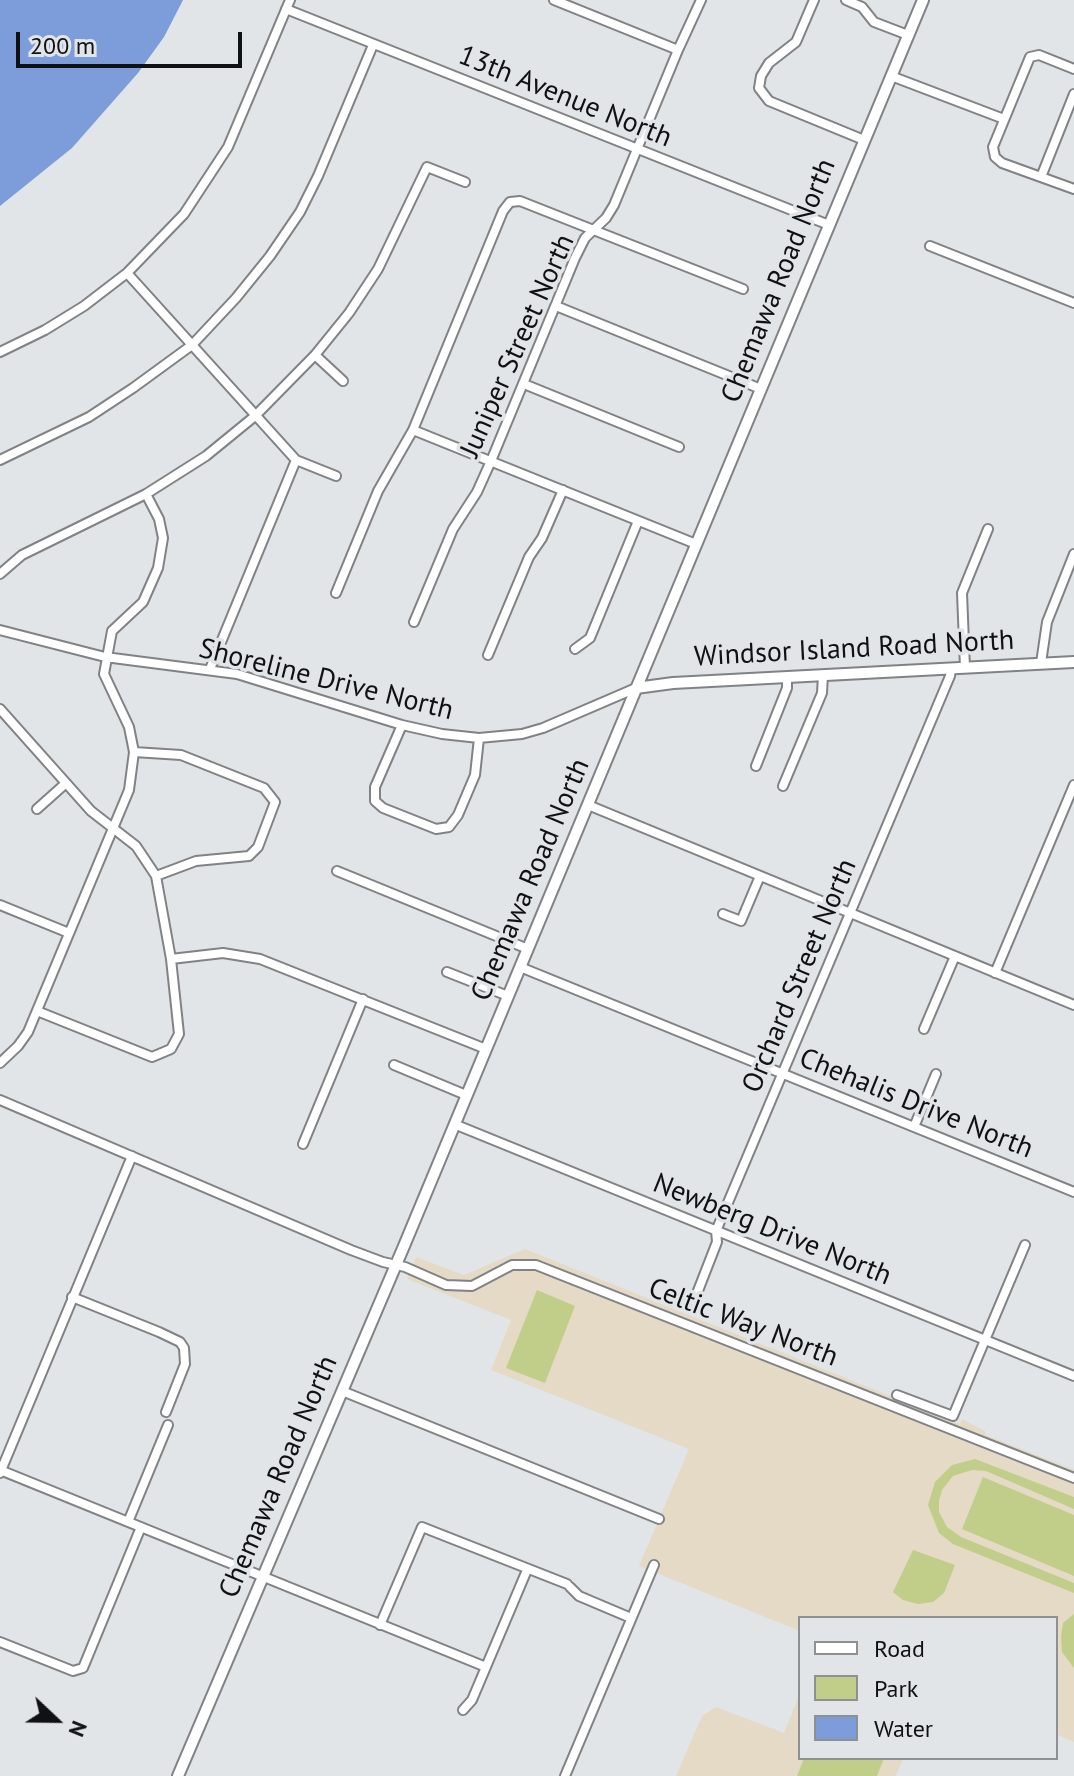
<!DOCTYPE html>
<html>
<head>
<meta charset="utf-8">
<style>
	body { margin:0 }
	#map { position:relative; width:1074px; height:1776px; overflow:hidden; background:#e2e5e8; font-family:"PT Sans",sans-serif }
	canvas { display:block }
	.legend { position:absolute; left:798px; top:1616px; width:260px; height:144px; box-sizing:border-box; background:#e2e5e8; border:2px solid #8e9092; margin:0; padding:10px 14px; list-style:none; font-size:24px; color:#101112 }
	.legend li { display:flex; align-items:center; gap:16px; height:40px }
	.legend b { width:40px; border:2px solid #8e9092 }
	.north { position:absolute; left:16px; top:1680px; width:80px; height:80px; -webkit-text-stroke:6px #e2e5e8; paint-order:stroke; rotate:112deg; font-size:22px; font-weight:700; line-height:32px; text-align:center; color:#101112 }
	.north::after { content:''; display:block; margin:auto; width:28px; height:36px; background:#101112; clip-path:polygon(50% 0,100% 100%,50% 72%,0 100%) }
	.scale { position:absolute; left:16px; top:32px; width:226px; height:36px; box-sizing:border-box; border:4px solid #101112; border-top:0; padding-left:10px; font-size:24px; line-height:28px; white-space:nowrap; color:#101112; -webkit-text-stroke:6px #e2e5e8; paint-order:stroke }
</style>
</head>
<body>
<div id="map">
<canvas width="1074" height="1776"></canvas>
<ul class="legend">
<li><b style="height:10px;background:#fff"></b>Road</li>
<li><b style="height:22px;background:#c0ce89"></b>Park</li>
<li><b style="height:22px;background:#7c9cda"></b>Water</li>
</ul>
<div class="north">N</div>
<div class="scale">200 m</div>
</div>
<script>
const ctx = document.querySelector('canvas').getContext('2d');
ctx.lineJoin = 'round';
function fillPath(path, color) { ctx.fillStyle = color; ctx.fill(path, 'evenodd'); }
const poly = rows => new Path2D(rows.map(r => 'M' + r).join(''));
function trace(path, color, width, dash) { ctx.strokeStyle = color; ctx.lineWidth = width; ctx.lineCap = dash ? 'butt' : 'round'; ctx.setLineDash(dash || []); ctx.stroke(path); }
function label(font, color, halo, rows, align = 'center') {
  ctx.font = font + ' "PT Sans",sans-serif'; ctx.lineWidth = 7; ctx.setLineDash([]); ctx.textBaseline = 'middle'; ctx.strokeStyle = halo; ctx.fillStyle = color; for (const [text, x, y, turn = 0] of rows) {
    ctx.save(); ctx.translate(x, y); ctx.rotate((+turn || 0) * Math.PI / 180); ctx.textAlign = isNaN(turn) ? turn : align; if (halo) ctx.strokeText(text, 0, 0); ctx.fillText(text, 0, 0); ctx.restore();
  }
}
const education = poly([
	[525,1249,960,1424,962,1419,985,1431,986,1435,1074,1470,1074,1742,1056,1734,1056,1618,800,1618,800,1631,639,1566,689,1449,491,1370,511,1320,407,1279,416,1257,464,1275],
	[800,1693,800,1758,903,1758,896,1776,676,1776,702,1716,716,1707,784,1733]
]);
const green = poly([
	[537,1290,575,1306,545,1383,506,1368],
	[975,1459,1074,1497,1074,1509,986,1471,972,1470,953,1476,942,1490,939,1501,939,1512,947,1527,961,1537,1074,1583,1074,1593,953,1544,939,1533,928,1505,935,1482,952,1465],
	[983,1477,1074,1515,1074,1576,962,1529],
	[913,1550,955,1565,944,1593,933,1602,918,1604,903,1600,893,1592],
	[1074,1614,1074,1668,1062,1652,1061,1636,1063,1623],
	[804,1758,884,1758,877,1776,797,1776]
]);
const water = poly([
	[0,0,183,0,164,37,138,73,72,148,0,206]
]);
const minor = poly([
	[554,0,678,50],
	[814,0,796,42,769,63,761,76,759,88,769,101,864,140],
	[846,0,862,7,874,22,908,35],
	[286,9,829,225],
	[1074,69,1039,55,1030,57,993,147,995,157,1002,163,1074,189],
	[891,76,1004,119],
	[1041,177,1074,94],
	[930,246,1074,303],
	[127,273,296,460,336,476],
	[556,306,761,389],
	[0,352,45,330,84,306,127,273,184,214,228,147,290,0],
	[315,355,343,381],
	[524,384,679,447],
	[413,430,696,544],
	[0,460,89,417,133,388,192,345,236,298,270,256,300,212,318,176,373,45],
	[0,574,22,555,146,494,206,456,255,416,315,355,349,313,378,269,427,167,465,182],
	[336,593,378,491,413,430,503,211,510,202,520,201,743,289],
	[414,622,453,529,477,492,491,461,575,258,585,238,606,218,614,205,678,50,701,0],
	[0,630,105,657,237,674,402,725,442,734,479,738,522,734,543,728,636,688],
	[575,649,590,638,638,521],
	[488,655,529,557,542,538,563,490],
	[1041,663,1047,622,1074,554],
	[965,668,962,593,988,529],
	[210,669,296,460],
	[0,709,91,811,136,846,156,876,171,959,179,1034,171,1049,152,1057,37,1011],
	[402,725,375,787,375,801,383,808,436,829,449,827,458,815,475,775,479,738],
	[134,752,181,755,264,788,275,802,258,847,249,856,196,861,156,876],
	[756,766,787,688,787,677],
	[783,786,822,693,823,675],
	[588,805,1074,1005],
	[37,809,65,784],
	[337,871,528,949],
	[0,905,69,933],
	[723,914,741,921,760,876],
	[171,959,223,953,260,959,486,1049],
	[520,967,1074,1192],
	[447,972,508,996],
	[995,973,1074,785],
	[924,1029,955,956],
	[0,1063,18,1046,28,1032,129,790,134,752,129,727,104,674,112,631,143,602,158,568,163,538,159,519,146,494],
	[394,1065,466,1095],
	[0,1100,351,1250,383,1262,405,1267,446,1285,472,1286,512,1265,536,1265,1074,1478],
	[454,1124,1074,1376],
	[914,1127,936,1074],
	[303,1144,363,999],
	[72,1297,159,1332,180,1342,184,1348,185,1364,166,1412],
	[694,1301,717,1242,716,1231,950,676,951,669],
	[342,1391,659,1519],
	[897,1395,953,1416,1025,1245],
	[0,1470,486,1667],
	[0,1473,132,1156],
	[128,1522,168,1425],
	[570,1587,579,1596,631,1618],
	[380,1625,422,1527,567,1584],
	[0,1642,73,1671,83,1668,141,1527],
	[463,1710,472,1700,527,1570],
	[565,1776,654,1565]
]);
const tertiary = poly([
	[636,688,673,683,1074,662],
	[178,1776,404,1246,923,0]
]);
const streetNames = [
	["13th Avenue North",565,97,22],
	["Chemawa Road North",779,281,-68],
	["Juniper Street North",518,346,-66],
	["Windsor Island Road North",854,649,-3],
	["Shoreline Drive North",326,680,14],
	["Chemawa Road North",531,880,-67],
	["Orchard Street North",800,976,-67],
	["Chehalis Drive North",916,1104,22],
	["Newberg Drive North",772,1230,22],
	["Celtic Way North",743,1323,21],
	["Chemawa Road North",279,1477,-67]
];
fillPath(education, '#e4dac5');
fillPath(green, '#c0ce89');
fillPath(water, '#7c9cda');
trace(minor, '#808285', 12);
trace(tertiary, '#808285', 14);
trace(minor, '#fff', 8);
trace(tertiary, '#fff', 10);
label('28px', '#101112', '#e2e5e8', streetNames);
</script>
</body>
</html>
